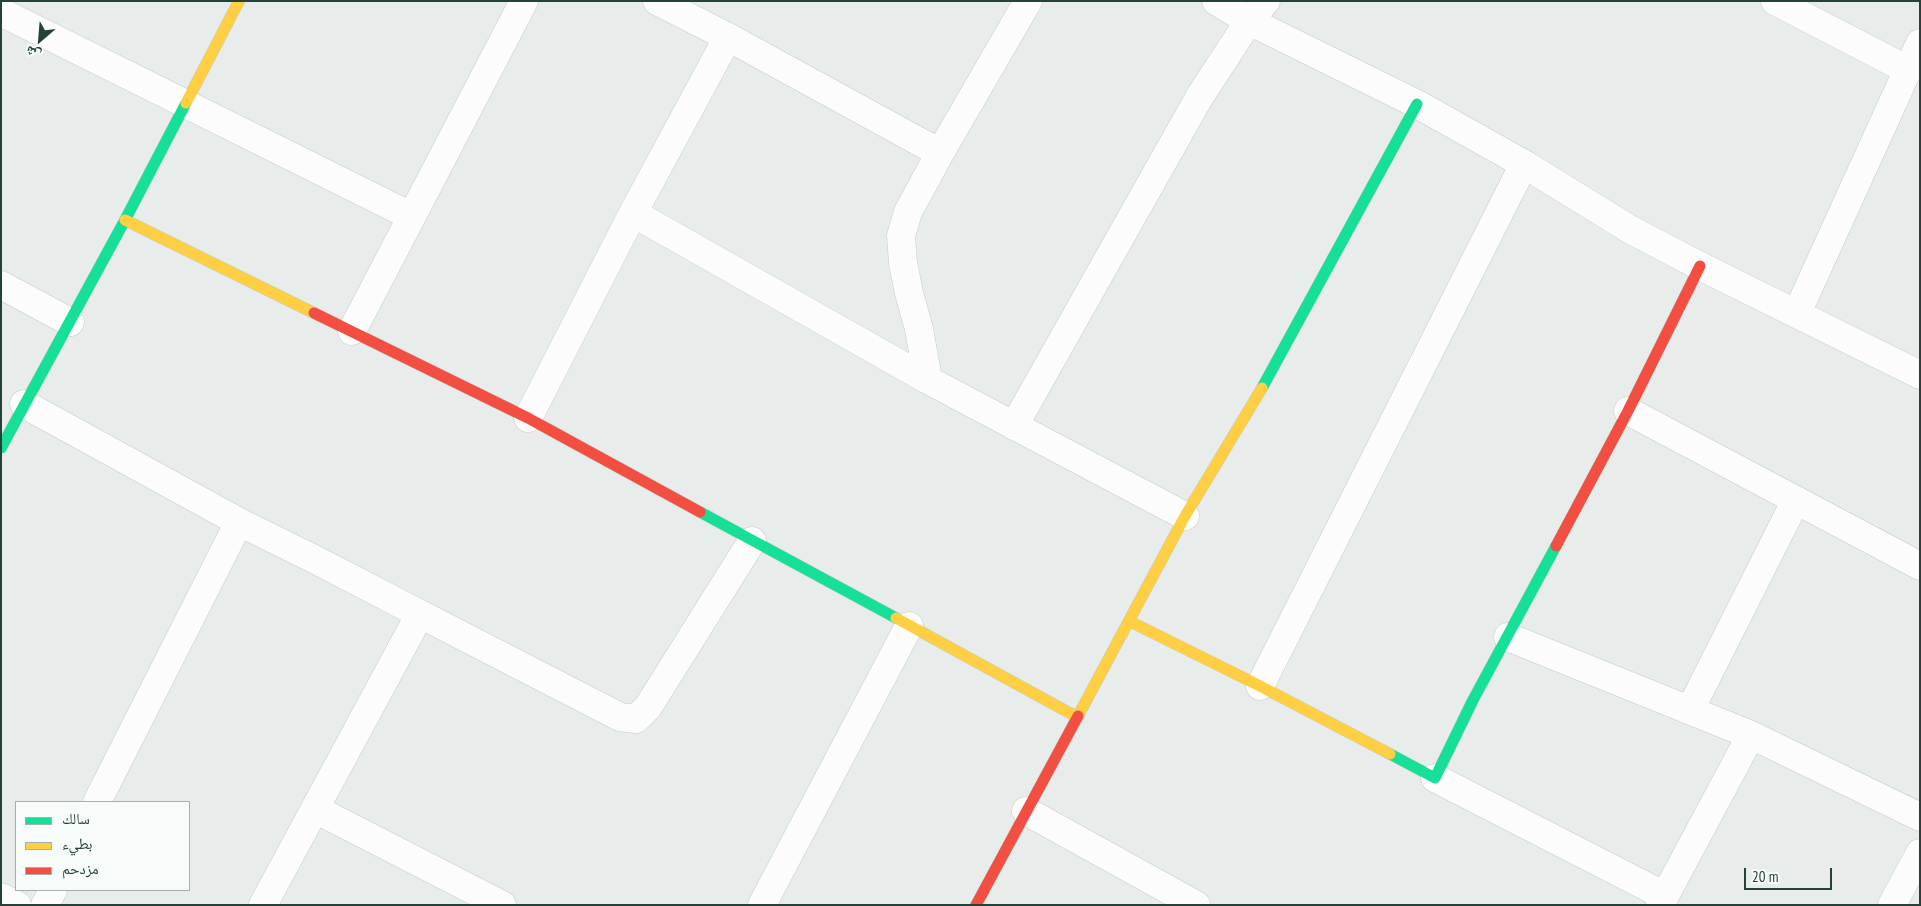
<!DOCTYPE html>
<html>
<head>
<meta charset="utf-8">
<style>
	body { margin:0 }
	#map { position:relative; width:1921px; height:906px; overflow:hidden; background:#e8edeb; font-family:"PT Sans Narrow","Noto Naskh Arabic",sans-serif }
	canvas { display:block }
	.frame { position:absolute; inset:0; border:2px solid #24423a; pointer-events:none }
	.legend { position:absolute; left:15px; top:801px; width:175px; height:90px; box-sizing:border-box; background:#f7fbf9; border:1px solid #a3b1ad; margin:0; padding:6px 9px; list-style:none; font-size:15px; color:#24423a }
	.legend li { display:flex; align-items:center; gap:10px; height:25px }
	.legend b { width:25px; border:1px solid #a3b1ad }
	.north { position:absolute; left:15px; top:15px; width:50px; height:50px; -webkit-text-stroke:4px #f7fbf9; paint-order:stroke; rotate:207deg; font-size:14px; font-weight:700; line-height:20px; text-align:center; color:#24423a }
	.north::after { content:''; display:block; margin:auto; width:18px; height:22px; background:#24423a; clip-path:polygon(50% 0,100% 100%,50% 72%,0 100%) }
	.scale { position:absolute; left:1744px; top:868px; width:88px; height:22px; box-sizing:border-box; border:2px solid #24423a; border-top:0; padding-left:6px; font-size:15px; line-height:18px; white-space:nowrap; color:#24423a; -webkit-text-stroke:4px #f7fbf9; paint-order:stroke }
</style>
</head>
<body>
<div id="map">
<canvas width="1921" height="906"></canvas>
<div class="frame"></div>
<ul class="legend">
<li><b style="height:6px;background:#16e098"></b>سالك</li>
<li><b style="height:6px;background:#ffcf43"></b>بطيء</li>
<li><b style="height:6px;background:#f24e42"></b>مزدحم</li>
</ul>
<div class="north">ش</div>
<div class="scale">20 m</div>
</div>
<script>
const ctx = document.querySelector('canvas').getContext('2d');
ctx.lineJoin = 'round';
const poly = rows => new Path2D(rows.map(r => 'M' + r).join(''));
function trace(path, color, width, dash) { ctx.strokeStyle = color; ctx.lineWidth = width; ctx.lineCap = dash ? 'butt' : 'round'; ctx.setLineDash(dash || []); ctx.stroke(path); }
const street = poly([
	[657,1,728,37,940,153,908,212,901,236,903,263,909,293,919,329,928,380],
	[1216,1,1249,21,1417,104,1524,164,1631,230,1700,266,1920,375],
	[1775,1,1908,70],
	[1,12,411,216],
	[940,153,1028,1],
	[633,213,928,380,1185,516],
	[1,285,70,322],
	[1797,313,1920,43],
	[352,331,524,1],
	[24,404,239,522,314,559,420,614],
	[1628,411,1920,566],
	[528,418,633,213,728,37],
	[1014,426,1200,96,1249,21,1266,1],
	[1508,637,1751,735,1920,817],
	[1260,686,1524,164],
	[1690,710,1796,500],
	[1435,778,1665,896],
	[97,802,239,522],
	[315,809,502,905],
	[1026,811,1196,905],
	[1,897,17,905],
	[45,905,53,890],
	[263,905,420,614,620,717,636,719,648,707,752,541],
	[762,905,909,626],
	[1660,905,1751,735],
	[1892,905,1920,853]
]);
const fast = poly([
	[1262,388,1417,104],
	[1,448,125,220,186,103],
	[700,512,896,618],
	[1390,754,1435,778,1473,700,1556,546]
]);
const slow = poly([
	[186,103,239,1],
	[125,220,314,313],
	[896,618,1077,717],
	[1129,621,1260,686,1390,754],
	[1078,716,1185,516,1262,388]
]);
const jam = poly([
	[314,313,528,418,700,512],
	[1556,546,1628,411,1700,266],
	[976,905,1078,716]
]);
trace(street, '#c5cac8', 29);
trace(fast, '#c3cbc8', 12);
trace(slow, '#c3cbc8', 12);
trace(jam, '#c3cbc8', 12);
trace(street, '#fcfcfc', 28);
trace(fast, '#16e098', 11);
trace(slow, '#ffcf43', 11);
trace(jam, '#f24e42', 11);
</script>
</body>
</html>
